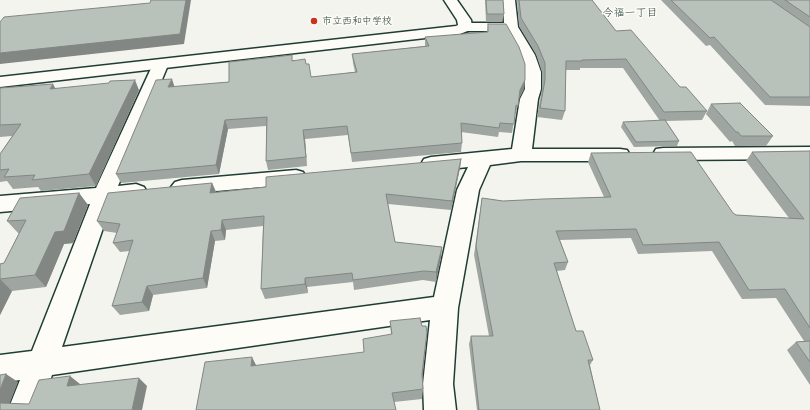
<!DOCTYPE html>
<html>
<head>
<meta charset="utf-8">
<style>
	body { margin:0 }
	canvas { display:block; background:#f4f4ef }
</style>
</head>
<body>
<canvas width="810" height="410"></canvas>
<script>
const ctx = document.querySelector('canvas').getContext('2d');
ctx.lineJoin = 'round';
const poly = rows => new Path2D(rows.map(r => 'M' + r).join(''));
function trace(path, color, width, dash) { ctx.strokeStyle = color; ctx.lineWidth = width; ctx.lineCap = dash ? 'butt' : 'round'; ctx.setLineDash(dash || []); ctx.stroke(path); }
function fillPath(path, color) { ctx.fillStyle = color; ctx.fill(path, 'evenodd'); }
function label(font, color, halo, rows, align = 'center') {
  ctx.font = font + ' Delius,"Klee One",sans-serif'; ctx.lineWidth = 3; ctx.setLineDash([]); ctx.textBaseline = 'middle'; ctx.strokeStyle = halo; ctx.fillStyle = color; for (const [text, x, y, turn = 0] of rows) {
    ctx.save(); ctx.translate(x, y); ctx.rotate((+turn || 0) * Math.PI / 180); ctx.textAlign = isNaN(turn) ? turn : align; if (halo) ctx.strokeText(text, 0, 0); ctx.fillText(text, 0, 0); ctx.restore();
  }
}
const street = poly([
	[503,0,515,0,518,27,535,55,541,72,541,89,538,99,532,149,620,149,627,150,630,155,627,160,620,161,521,161,490,165,479,190,458,308,453,384,456,410,424,410,423,384,430,320,52,375,40,410,8,410,20,380,0,383,0,355,32,351,90,204,0,212,0,196,96,188,154,62,160,60,166,62,168,65,118,186,136,184,144,187,147,192,144,197,136,200,112,202,62,347,434,297,457,190,468,167,431,171,424,169,421,164,424,159,431,157,512,149,520,99,525,89,525,72,519,55,506,31,465,31,460,30,458,27,460,24,465,23,504,23,503,0],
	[810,147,810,159,663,160,656,159,653,154,656,149,663,148,810,147],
	[296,170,303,172,306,177,303,182,296,184,182,194,175,192,171,187,175,182,182,180,296,170]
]);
const secondary = poly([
	[444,0,457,0,471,20,472,27,470,30,460,34,0,87,0,77,456,26,458,25,457,20,444,0]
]);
const wall = poly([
	[485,0,503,0,504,14,502,22,486,22],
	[517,0,592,0,616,31,707,111,702,120,666,121,679,141,677,146,634,147,621,127,623,122,660,121,623,68,580,68,580,70,566,70,565,111,562,120,537,117,542,89,542,72,536,54,519,26],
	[661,0,810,0,810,106,765,105,710,45,706,46],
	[488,24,525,80,524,89,519,98,516,114,515,114,512,133,499,132,498,137,461,132,462,143,461,152,352,162,348,135,305,139,307,166,268,170,266,161,266,126,228,129,219,174,121,183,116,174,175,87,229,82,293,60,306,64,311,77,355,72,353,63,352,54,425,46,425,37,487,33],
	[0,88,55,89,139,90,96,186,41,191,38,187,13,189,7,181,0,182,0,154,12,136,0,137],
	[711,104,773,136,766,146,735,146,732,141,730,142,706,114],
	[810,151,810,385,787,350,796,342,804,341,776,298,742,299,712,251,638,254,631,238,560,240,568,262,565,270,557,271,576,331,593,360,590,365,600,410,477,410,469,344,471,336,489,336,474,255,482,198,503,201,604,197,588,162,591,153,733,213,736,215,789,218,746,161,752,152],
	[461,159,460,168,451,210,388,204,395,242,441,257,436,282,423,280,354,290,353,282,307,287,308,293,265,299,261,289,263,226,226,230,225,240,215,241,207,288,153,295,149,311,120,315,112,306,130,251,120,252,113,243,117,233,104,231,97,221,212,183,216,192,266,187],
	[79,193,88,205,73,243,64,244,46,287,12,291,0,315,0,264,4,263,19,233,18,233,7,221],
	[390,321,422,326,427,332,422,378,423,389,422,399,394,402,364,352,391,335]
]);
const shadedWall = poly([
	[186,0,191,0,184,44,0,64,0,53],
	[172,79,175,88,168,87],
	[135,80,139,90,96,186,89,174],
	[525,80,524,89,519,99,520,90],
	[53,84,59,95,50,89],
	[225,120,228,129,219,174,216,165],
	[303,130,305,139,307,166],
	[461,159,460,168,451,210,452,201],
	[212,183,216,192,210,193],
	[79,193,88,205,73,243,64,244,46,287,35,275,55,232],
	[222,220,226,230,225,240,221,230],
	[211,231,215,241,207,288,203,278],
	[442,247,441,257,436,282,436,272],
	[305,278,307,287,308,293,305,284],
	[0,279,12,291,0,315],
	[147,286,153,295,149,311,142,302],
	[427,332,426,342,422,384,422,374],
	[252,357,257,367,251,366],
	[6,374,18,382,7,410,0,406,0,390],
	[70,376,80,384,76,394,67,386],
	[139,378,147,386,142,410,132,410]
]);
const building = poly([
	[151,0,186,0,180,34,0,53,0,22,4,17,150,3,151,0],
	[486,0,503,0,504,14,487,14,486,0],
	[519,0,592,0,616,31,631,30,680,87,686,87,707,111,664,112,626,59,582,60,582,61,566,61,565,111,540,108,545,80,545,63,538,46,521,18,519,0],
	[671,0,771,0,810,27,810,97,770,97,714,37,710,38,671,0],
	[785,0,810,0,810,17,785,0],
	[488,24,506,24,519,47,525,64,525,80,520,90,518,106,516,105,514,124,500,123,499,128,461,123,462,143,351,153,347,126,303,130,306,157,266,161,267,117,225,120,216,165,116,174,156,80,172,79,168,87,229,82,229,62,292,55,292,61,305,59,306,64,309,64,311,77,357,72,352,54,429,46,425,37,488,32,488,24],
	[135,80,89,174,32,180,35,175,4,177,9,169,0,170,0,154,21,124,0,125,0,88,53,84,50,89,109,83,110,81,135,80],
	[740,103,773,136,741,136,738,132,736,132,711,104,740,103],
	[665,120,679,141,636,142,623,122,665,120],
	[810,151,810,328,785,289,749,290,719,242,643,245,636,229,556,231,568,262,554,263,576,331,583,331,593,360,588,360,600,410,479,410,471,336,493,336,476,246,482,198,503,201,543,199,611,197,591,153,691,152,733,213,736,215,804,219,752,152,810,151],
	[461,159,452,201,386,194,395,242,442,247,436,272,424,271,353,280,352,273,305,278,305,284,261,289,264,216,222,220,221,230,211,231,203,278,147,286,142,302,112,306,133,240,113,243,120,224,97,221,108,193,212,183,210,193,266,187,266,177,461,159],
	[79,193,64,231,55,232,35,275,0,279,0,264,4,263,26,220,7,221,20,198,79,193],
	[420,318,422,326,426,326,427,332,422,374,423,389,392,393,396,410,196,410,205,362,252,357,251,366,364,352,363,339,392,334,390,321,420,318],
	[810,341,810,362,796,342,810,341],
	[6,374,0,390,0,375,6,374],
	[70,376,67,386,139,378,132,410,0,410,0,403,29,404,39,380,70,376]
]);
const markers = [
	[314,21,4,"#c8321e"]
];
const farPoinames = [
	["市立西和中学校",322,21]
];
const farNeighbourhoodnames = [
	["今福一丁目",630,13]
];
trace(street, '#1f3d34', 3);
trace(secondary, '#1f3d34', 3);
fillPath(street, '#fdfcf7');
fillPath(secondary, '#fdfcf7');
fillPath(wall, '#9fa6a1');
fillPath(shadedWall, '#828783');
fillPath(building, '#b9c1bb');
trace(building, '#828783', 1);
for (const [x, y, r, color] of markers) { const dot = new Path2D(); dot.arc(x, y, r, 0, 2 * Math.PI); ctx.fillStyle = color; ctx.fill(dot); trace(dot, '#fdfcf7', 1.5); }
label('10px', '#1f3d34', '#fdfcf7', farPoinames, 'left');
label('11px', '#1f3d34', '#fdfcf7', farNeighbourhoodnames);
</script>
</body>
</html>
